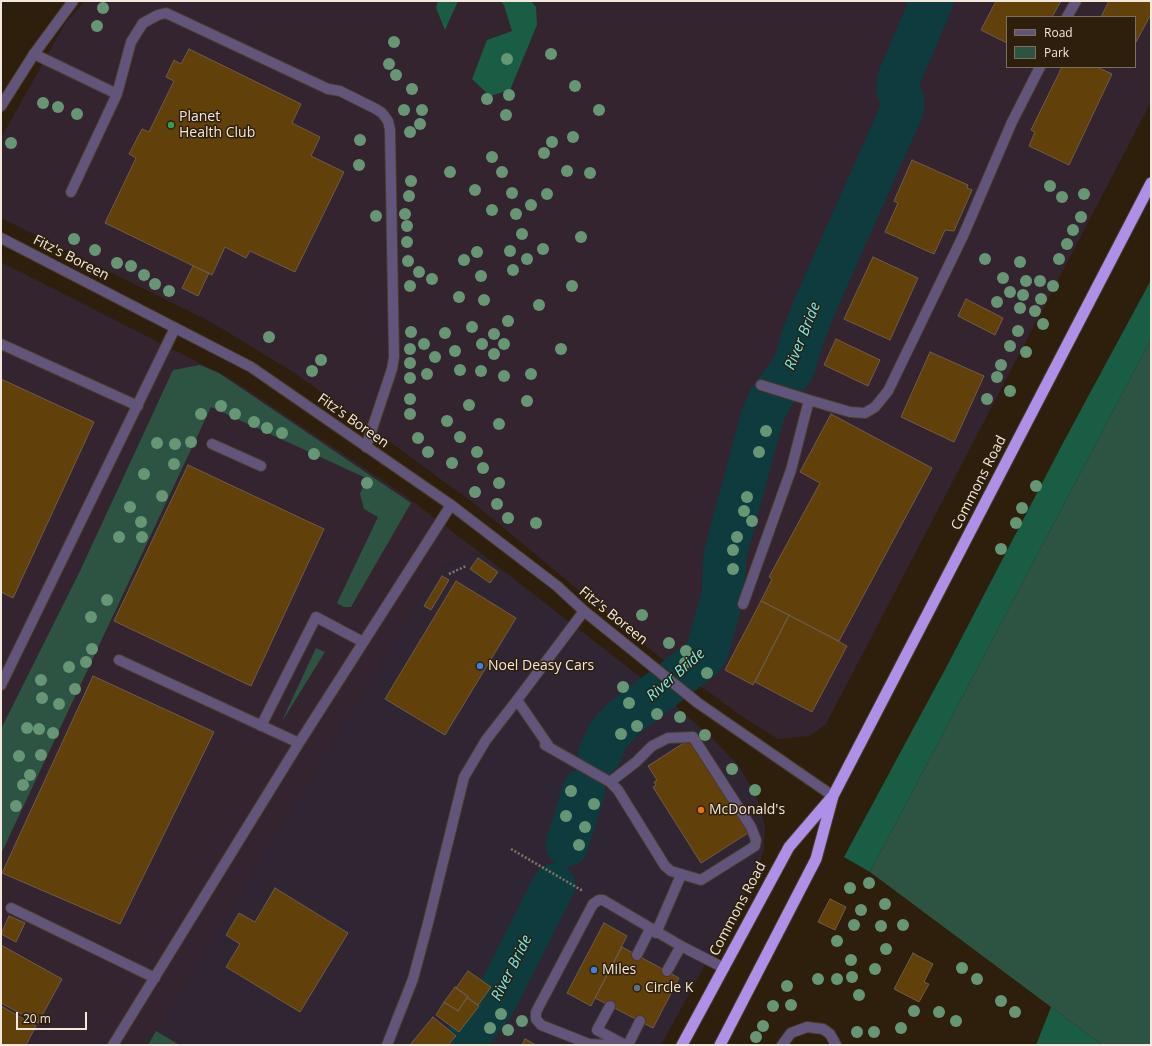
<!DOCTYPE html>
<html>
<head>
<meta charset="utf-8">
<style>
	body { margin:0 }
	#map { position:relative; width:1152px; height:1046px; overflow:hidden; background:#2d1f0b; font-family:"Open Sans",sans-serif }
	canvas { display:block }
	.frame { position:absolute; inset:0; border:2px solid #f2e8dc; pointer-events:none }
	.legend { position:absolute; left:1006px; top:16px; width:130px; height:52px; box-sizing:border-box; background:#2d1f0b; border:1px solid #7c6f5f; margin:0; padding:5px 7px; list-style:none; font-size:12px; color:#f2e8dc }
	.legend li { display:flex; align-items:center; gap:8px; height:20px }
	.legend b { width:20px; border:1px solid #7c6f5f }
	.scale { position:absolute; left:16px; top:1012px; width:71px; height:18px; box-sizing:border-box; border:2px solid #f2e8dc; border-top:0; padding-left:5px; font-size:12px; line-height:14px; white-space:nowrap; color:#f2e8dc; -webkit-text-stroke:3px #2d1f0b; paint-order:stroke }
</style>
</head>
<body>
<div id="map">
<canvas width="1152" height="1046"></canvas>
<div class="frame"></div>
<ul class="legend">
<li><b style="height:5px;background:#62557c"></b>Road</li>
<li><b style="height:11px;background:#2d5443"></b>Park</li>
</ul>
<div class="scale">20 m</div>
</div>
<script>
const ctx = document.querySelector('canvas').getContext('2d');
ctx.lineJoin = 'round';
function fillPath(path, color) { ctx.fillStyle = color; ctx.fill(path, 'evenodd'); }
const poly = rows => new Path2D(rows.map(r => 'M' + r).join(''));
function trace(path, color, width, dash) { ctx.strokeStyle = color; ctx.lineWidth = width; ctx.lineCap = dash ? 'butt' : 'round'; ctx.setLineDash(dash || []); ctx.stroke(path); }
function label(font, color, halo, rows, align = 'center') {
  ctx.font = font + ' "Open Sans",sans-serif'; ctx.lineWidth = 3; ctx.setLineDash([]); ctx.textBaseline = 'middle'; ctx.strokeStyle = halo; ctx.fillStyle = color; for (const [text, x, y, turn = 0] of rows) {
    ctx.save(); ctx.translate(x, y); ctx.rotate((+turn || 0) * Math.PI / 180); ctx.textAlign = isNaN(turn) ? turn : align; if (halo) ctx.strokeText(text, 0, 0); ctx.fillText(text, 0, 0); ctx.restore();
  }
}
const commercial = poly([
	[478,551,647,682,708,734,739,766,757,798,765,826,764,850,756,872,661,1045,179,1045,156,1031,437,571]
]);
const industrial = poly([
	[85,1,1151,1,1151,102,826,724,810,736,778,739,740,715,706,690,674,669,471,501,293,372,211,322,1,218,1,138,66,22],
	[1007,17,1135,17,1135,67,1007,67],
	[1,262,231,379,403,494,478,551,437,571,148,1045,1,1045]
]);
const green = poly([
	[1151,339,1151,1045,1102,1045,870,872],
	[200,365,219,373,411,503,351,607,344,607,337,603,378,517,364,509,360,494,366,478,211,407,1,854,1,729,80,571,173,370],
	[316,648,325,652,281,723],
	[156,1031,178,1044,179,1045,148,1045]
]);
const forest = poly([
	[438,1,458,1,445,30,436,8],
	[500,1,531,1,536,7,537,25,510,90,490,96,472,79,487,40,512,31,504,5],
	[1151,280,1151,339,870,872,844,857,948,664,1063,443],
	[1051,1007,1102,1045,1036,1045]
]);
const river = poly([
	[599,755,609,734,624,718,700,660,707,652,723,595,725,555,762,417,770,399,794,367,802,339,814,308,902,110,903,100,898,91,899,78,932,1],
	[567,845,584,790],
	[461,1045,493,1005,554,885]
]);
const building = poly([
	[996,1,1061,1,1052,17,1007,17,1007,43,981,30,996,1],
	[1109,1,1151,1,1151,14,1136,42,1135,17,1101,17,1109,1],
	[189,49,301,104,292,123,320,137,311,156,344,172,295,272,250,251,246,258,225,247,212,275,105,223,136,158,129,154,142,129,149,132,174,81,166,77,174,60,181,64,189,49],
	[1062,67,1097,67,1112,74,1069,165,1029,146,1035,132,1031,130,1062,67],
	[912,160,968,185,967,188,972,190,954,231,945,230,934,254,885,232,898,203,894,201,912,160],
	[873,257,918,278,890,340,844,319,873,257],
	[193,266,209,273,198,296,182,288,193,266],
	[966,299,1003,318,995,335,958,316,966,299],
	[836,339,880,360,868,386,824,365,836,339],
	[930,352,984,376,954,442,901,417,930,352],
	[1,379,94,422,13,598,1,592,1,379],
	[831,414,932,468,839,641,761,601,772,579,769,577,820,483,800,472,831,414],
	[188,465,324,529,251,686,114,621,188,465],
	[478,558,498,572,490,583,470,569,478,558],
	[442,576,449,580,431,610,424,606,442,576],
	[456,581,516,618,445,735,385,699,456,581],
	[761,601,789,615,753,685,725,670,761,601],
	[789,615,847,646,812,712,755,682,789,615],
	[93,676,214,732,120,924,2,873,93,676],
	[690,739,748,833,701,863,653,787,656,785,654,782,657,780,648,766,690,739],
	[275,888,348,933,300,1012,226,967,240,944,226,935,239,913,255,922,275,888],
	[830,899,846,907,835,930,818,922,830,899],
	[9,916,25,923,16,942,1,934,9,916],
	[604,923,627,936,591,1006,567,993,604,923],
	[1,945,62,979,38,1023,1,1003,1,945],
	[622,947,679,978,653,1028,595,998,622,947],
	[913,953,933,964,924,982,929,984,919,1002,894,989,913,953],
	[468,971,491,987,478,1005,456,988,468,971],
	[455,987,468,996,458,1011,444,1002,455,987],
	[467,998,479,1006,459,1032,436,1015,444,1002,458,1011,467,998],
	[1,1006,36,1026,26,1045,1,1045,1,1006],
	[433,1017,456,1036,448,1045,410,1045,433,1017],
	[525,1039,536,1045,522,1045,525,1039]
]);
const path = poly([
	[449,574,466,566],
	[511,849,583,891]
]);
const service = poly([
	[1067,17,1076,1],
	[34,54,117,94],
	[71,192,117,94,131,42,143,23,158,15,166,13,328,89,340,91,376,109,382,113,388,121,390,130,394,357,392,369,366,447],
	[1,344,138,406],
	[809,400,850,412,865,413,875,407,888,391,963,236,1012,122,1040,67],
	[212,444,261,466],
	[743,604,791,470,809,400,761,385],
	[584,611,517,700,548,745,545,745,610,782,618,790,665,866,671,871,701,880,755,846,756,840,751,827,693,737,668,738,652,746,636,762,610,782],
	[119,660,299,743],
	[1,685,175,328],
	[261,726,316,617,363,642],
	[11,908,155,978],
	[656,933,681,875],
	[681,946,724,968],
	[637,955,650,929],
	[610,1006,597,1030,625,1045],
	[113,1045,299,743,451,505],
	[387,1045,413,979,428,923,464,777,486,740,517,700],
	[611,1045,589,1044,541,1025,536,1019,536,1012,593,904,599,900,603,900,681,946,667,971],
	[628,1045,640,1021]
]);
const minor = poly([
	[782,1045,791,1033,807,1027,823,1029,830,1034,836,1045]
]);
const tertiary = poly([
	[1,106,34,54,73,1],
	[1,238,251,367,451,505,557,586,584,611,698,703,833,796]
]);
const trunk = poly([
	[682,1045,789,847,831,798],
	[720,1045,816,859,833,796,1151,183]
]);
const trees = [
	[103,8],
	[97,26],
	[394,42],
	[551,54],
	[507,59],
	[389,64],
	[396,75],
	[575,86],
	[412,89],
	[509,95],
	[487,99],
	[43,103],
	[58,107],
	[404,110],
	[422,110],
	[599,110],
	[77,114],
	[506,115],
	[420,124],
	[410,132],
	[573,137],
	[360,140],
	[552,142],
	[11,143],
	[544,153],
	[492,157],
	[359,165],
	[567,171],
	[450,172],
	[502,172],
	[590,173],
	[411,181],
	[1050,186],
	[475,190],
	[512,193],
	[547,194],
	[1084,194],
	[409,196],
	[1062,197],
	[531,205],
	[492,210],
	[405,214],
	[516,214],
	[376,216],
	[1081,217],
	[407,226],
	[1073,230],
	[522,234],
	[581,237],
	[74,239],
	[407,242],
	[1067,244],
	[543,249],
	[95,250],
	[510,251],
	[477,252],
	[527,259],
	[985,259],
	[1059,259],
	[464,260],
	[408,261],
	[1020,262],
	[117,263],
	[131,266],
	[513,270],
	[419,272],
	[144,275],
	[481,276],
	[1003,278],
	[432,279],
	[1026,281],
	[1040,281],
	[155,284],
	[410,286],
	[572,286],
	[1053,286],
	[169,291],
	[1010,292],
	[1023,295],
	[459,297],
	[1041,299],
	[484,300],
	[997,302],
	[539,305],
	[1020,308],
	[1035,311],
	[508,321],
	[1043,324],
	[472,327],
	[1018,331],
	[411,332],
	[445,333],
	[494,334],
	[269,337],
	[424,344],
	[482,344],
	[504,344],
	[1010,346],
	[410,349],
	[561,349],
	[455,351],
	[1026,352],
	[494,354],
	[435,357],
	[321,360],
	[410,363],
	[1001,365],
	[460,370],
	[312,371],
	[481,371],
	[427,374],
	[531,374],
	[504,376],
	[997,377],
	[410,378],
	[1010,391],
	[410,399],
	[987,399],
	[527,401],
	[469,405],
	[221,406],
	[201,414],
	[235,414],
	[410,414],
	[447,421],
	[254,422],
	[499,424],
	[267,428],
	[766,431],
	[282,433],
	[460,437],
	[418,438],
	[191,442],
	[157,443],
	[175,444],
	[428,452],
	[477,452],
	[759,452],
	[314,454],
	[452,463],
	[174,464],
	[483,468],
	[144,474],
	[367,483],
	[499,483],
	[1036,486],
	[475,492],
	[162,496],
	[747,497],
	[497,504],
	[130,507],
	[1022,508],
	[744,511],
	[508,518],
	[752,521],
	[141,522],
	[536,523],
	[1016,523],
	[119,537],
	[142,537],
	[737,537],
	[1001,549],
	[733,550],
	[733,569],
	[107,600],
	[642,615],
	[91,617],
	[669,643],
	[92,649],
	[686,651],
	[86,662],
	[685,663],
	[69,667],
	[707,673],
	[41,680],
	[623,687],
	[75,689],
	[42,698],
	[629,703],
	[59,704],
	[657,714],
	[680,717],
	[637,726],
	[27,728],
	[39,729],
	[53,733],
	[621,734],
	[705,735],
	[41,755],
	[19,756],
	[732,769],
	[30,775],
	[23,785],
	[755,790],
	[571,791],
	[594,804],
	[16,806],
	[566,816],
	[585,827],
	[579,845],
	[869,883],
	[850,888],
	[885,904],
	[861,910],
	[854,925],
	[903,925],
	[881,926],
	[837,941],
	[886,949],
	[851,960],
	[962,968],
	[875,969],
	[852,977],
	[818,979],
	[837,979],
	[977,979],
	[787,986],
	[859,995],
	[1001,1001],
	[791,1005],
	[773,1006],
	[914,1011],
	[939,1012],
	[1015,1012],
	[501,1014],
	[522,1021],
	[956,1021],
	[763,1026],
	[490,1028],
	[901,1028],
	[508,1030],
	[857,1032],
	[874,1032],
	[756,1037]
];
const markers = [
	[171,125,4,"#2e9e5b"],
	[480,666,4,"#3f7fe0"],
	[701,810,4,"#e8710a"],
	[594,970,4,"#3f7fe0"],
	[637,988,4,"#5c6f8a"]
];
const poiNames = [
	["Planet",179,117],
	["Health Club",179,133],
	["Noel Deasy Cars",488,666],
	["McDonald's",709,810],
	["Miles",602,970],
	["Circle K",645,988]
];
const streetNames = [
	["Fitz's Boreen",71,258,27],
	["Fitz's Boreen",353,421,35],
	["Commons Road",979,483,-63],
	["Fitz's Boreen",613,616,39],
	["Commons Road",738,909,-62]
];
const waterNames = [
	["River Bride",803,336,-68],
	["River Bride",676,675,-41],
	["River Bride",512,968,-63]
];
fillPath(commercial, '#302532');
fillPath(industrial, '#33242f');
fillPath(green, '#2d5443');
fillPath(forest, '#195d44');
trace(river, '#0e3b3d', 43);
fillPath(building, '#61400a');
trace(building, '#6e5d48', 1);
trace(service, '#493b28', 12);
trace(minor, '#493b28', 12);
trace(tertiary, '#493b28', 12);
trace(trunk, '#493b28', 13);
trace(path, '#837666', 2.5, [2, 2]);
trace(service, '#62557c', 10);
trace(minor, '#62557c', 10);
trace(tertiary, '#62557c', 10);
trace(trunk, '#af90e9', 11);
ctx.fillStyle = '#679675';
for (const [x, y] of trees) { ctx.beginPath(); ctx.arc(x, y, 6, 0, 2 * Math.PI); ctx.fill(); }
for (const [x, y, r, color] of markers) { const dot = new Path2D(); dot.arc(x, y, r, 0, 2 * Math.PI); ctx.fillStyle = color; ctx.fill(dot); trace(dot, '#2d1f0b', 1.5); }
label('14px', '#f2e8dc', '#2d1f0b', poiNames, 'left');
label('14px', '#f2e8dc', '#2d1f0b', streetNames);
label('italic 15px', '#73edf2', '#2d1f0b', waterNames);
</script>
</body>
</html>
